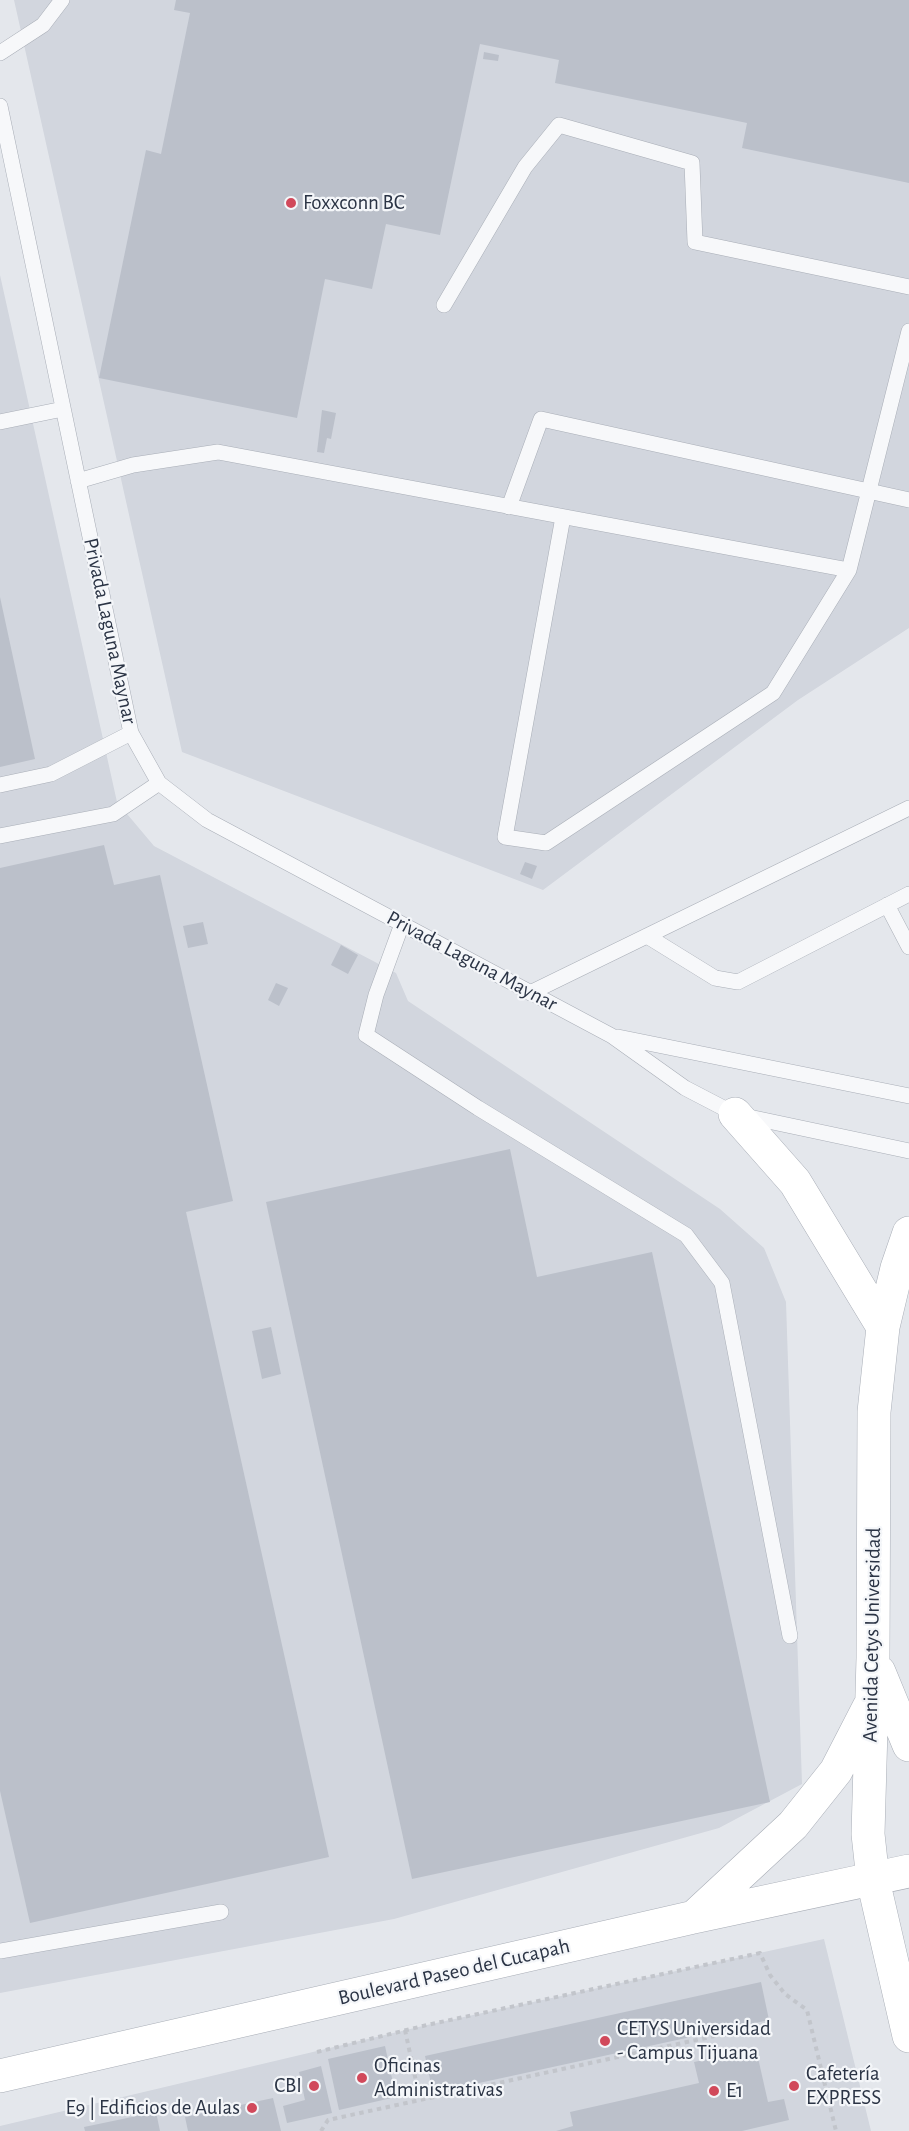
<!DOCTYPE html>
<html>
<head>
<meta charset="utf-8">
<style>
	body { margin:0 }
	canvas { display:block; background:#e4e7ec }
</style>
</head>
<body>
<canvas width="909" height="2131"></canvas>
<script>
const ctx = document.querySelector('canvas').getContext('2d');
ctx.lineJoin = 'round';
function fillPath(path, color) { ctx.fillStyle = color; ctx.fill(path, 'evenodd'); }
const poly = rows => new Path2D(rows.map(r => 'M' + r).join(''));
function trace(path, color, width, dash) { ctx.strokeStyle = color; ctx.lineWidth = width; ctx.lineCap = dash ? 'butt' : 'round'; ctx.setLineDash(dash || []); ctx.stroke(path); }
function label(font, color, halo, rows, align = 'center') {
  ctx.font = font + ' "Alegreya Sans",sans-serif'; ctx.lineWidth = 4.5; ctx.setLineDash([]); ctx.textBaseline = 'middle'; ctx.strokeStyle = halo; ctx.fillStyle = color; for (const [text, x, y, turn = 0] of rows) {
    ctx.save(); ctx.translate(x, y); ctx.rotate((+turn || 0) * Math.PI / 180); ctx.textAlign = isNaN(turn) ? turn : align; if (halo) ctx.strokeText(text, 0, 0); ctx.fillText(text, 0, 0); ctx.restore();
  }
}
const built = poly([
	[14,0,909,0,909,628,798,700,543,890,182,752],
	[0,275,117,802,154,846,396,973,408,1001,720,1209,764,1248,786,1302,802,1784,719,1828,394,1919,0,1993],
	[824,1939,871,2131,0,2131,0,2126,427,2025]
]);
const building = poly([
	[176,0,909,0,909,183,742,148,747,123,555,83,559,60,480,44,440,235,386,224,372,289,325,279,297,418,99,378,146,150,161,154,190,13,174,10],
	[484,52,499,55,498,61,483,59],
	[322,410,336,413,331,439,327,438,324,453,317,452],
	[0,597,35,759,0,767],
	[104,845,114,885,160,875,233,1201,186,1212,329,1857,30,1923,0,1791,0,868],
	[525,862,537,866,532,879,520,874],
	[203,922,208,944,188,948,183,926],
	[341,945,358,955,348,974,331,965],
	[276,983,288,988,279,1006,268,1000],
	[510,1149,537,1277,652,1252,770,1802,412,1879,266,1202],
	[271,1327,281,1374,262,1379,252,1331],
	[761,1982,769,2020,433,2093,425,2056],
	[385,2046,396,2097,339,2110,328,2059],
	[756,2049,768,2102,784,2099,789,2120,742,2131,556,2131,573,2126,570,2112,699,2083,694,2062],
	[321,2066,332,2113,287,2123,283,2106,305,2100,299,2072],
	[273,2098,281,2131,188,2131,185,2117],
	[156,2112,160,2131,85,2131,84,2127]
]);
const path = poly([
	[405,2030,420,2100],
	[317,2052,427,2025,760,1953,770,1975,785,1994,807,2010,836,2131],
	[321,2131,328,2120,756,2027]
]);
const service = poly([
	[0,53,43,25,62,0],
	[0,106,131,733,159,783,207,820,612,1036,685,1088,735,1114,909,1151],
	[444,305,525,167,559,125,692,163,695,242,909,287],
	[0,422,63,409],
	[78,481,133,465,218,452,849,570],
	[509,507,541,419,909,500],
	[563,517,505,837,546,843,773,693,849,570,909,331],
	[0,785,51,774,131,733],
	[0,836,113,814,159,783],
	[887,905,909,947],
	[402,924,376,995,366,1035,478,1108,686,1235,722,1283,790,1636],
	[647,936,715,978,738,982,909,894],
	[530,993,909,808],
	[618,1037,909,1096],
	[0,1951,221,1912]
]);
const secondary = poly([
	[735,1114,795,1182,883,1327],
	[909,1233,897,1268,883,1327,874,1412,873,1658,868,1834,873,1880,909,2036],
	[879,1672,909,1745],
	[694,1917,793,1825,836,1771,869,1707],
	[0,2076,694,1917,909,1871]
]);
const markers = [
	[291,203,6,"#d1495b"],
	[605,2041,6,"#d1495b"],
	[362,2078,6,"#d1495b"],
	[314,2086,6,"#d1495b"],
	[794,2086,6,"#d1495b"],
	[714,2091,6,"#d1495b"],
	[252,2108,6,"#d1495b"]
];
const poiNames = [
	["Foxxconn BC",303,203],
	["CETYS Universidad",617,2029],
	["- Campus Tijuana",617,2053],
	["Oficinas",374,2066],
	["Administrativas",374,2090],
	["Cafetería",806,2074],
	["EXPRESS",806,2098],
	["CBI",302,2086,"right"],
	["E1",726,2091],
	["E9 | Edificios de Aulas",240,2108,"right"]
];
const streetNames = [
	["Privada Laguna Maynar",110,631,78],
	["Privada Laguna Maynar",472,961,28],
	["Avenida Cetys Universidad",872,1635,-89],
	["Boulevard Paseo del Cucapah",454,1972,-13]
];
fillPath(built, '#d2d6de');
fillPath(building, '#bbc0ca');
trace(service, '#a9aeb7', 16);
trace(secondary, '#a9aeb7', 34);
trace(path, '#c2c5cb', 4, [4.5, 4.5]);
trace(service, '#f7f8fa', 15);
trace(secondary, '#fff', 33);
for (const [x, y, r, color] of markers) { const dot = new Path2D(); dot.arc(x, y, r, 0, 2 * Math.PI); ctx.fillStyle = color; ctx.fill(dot); trace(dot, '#f4f6f9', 2); }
label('21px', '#2b3445', '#f4f6f9', poiNames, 'left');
label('21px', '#2b3445', '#f4f6f9', streetNames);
</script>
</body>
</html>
